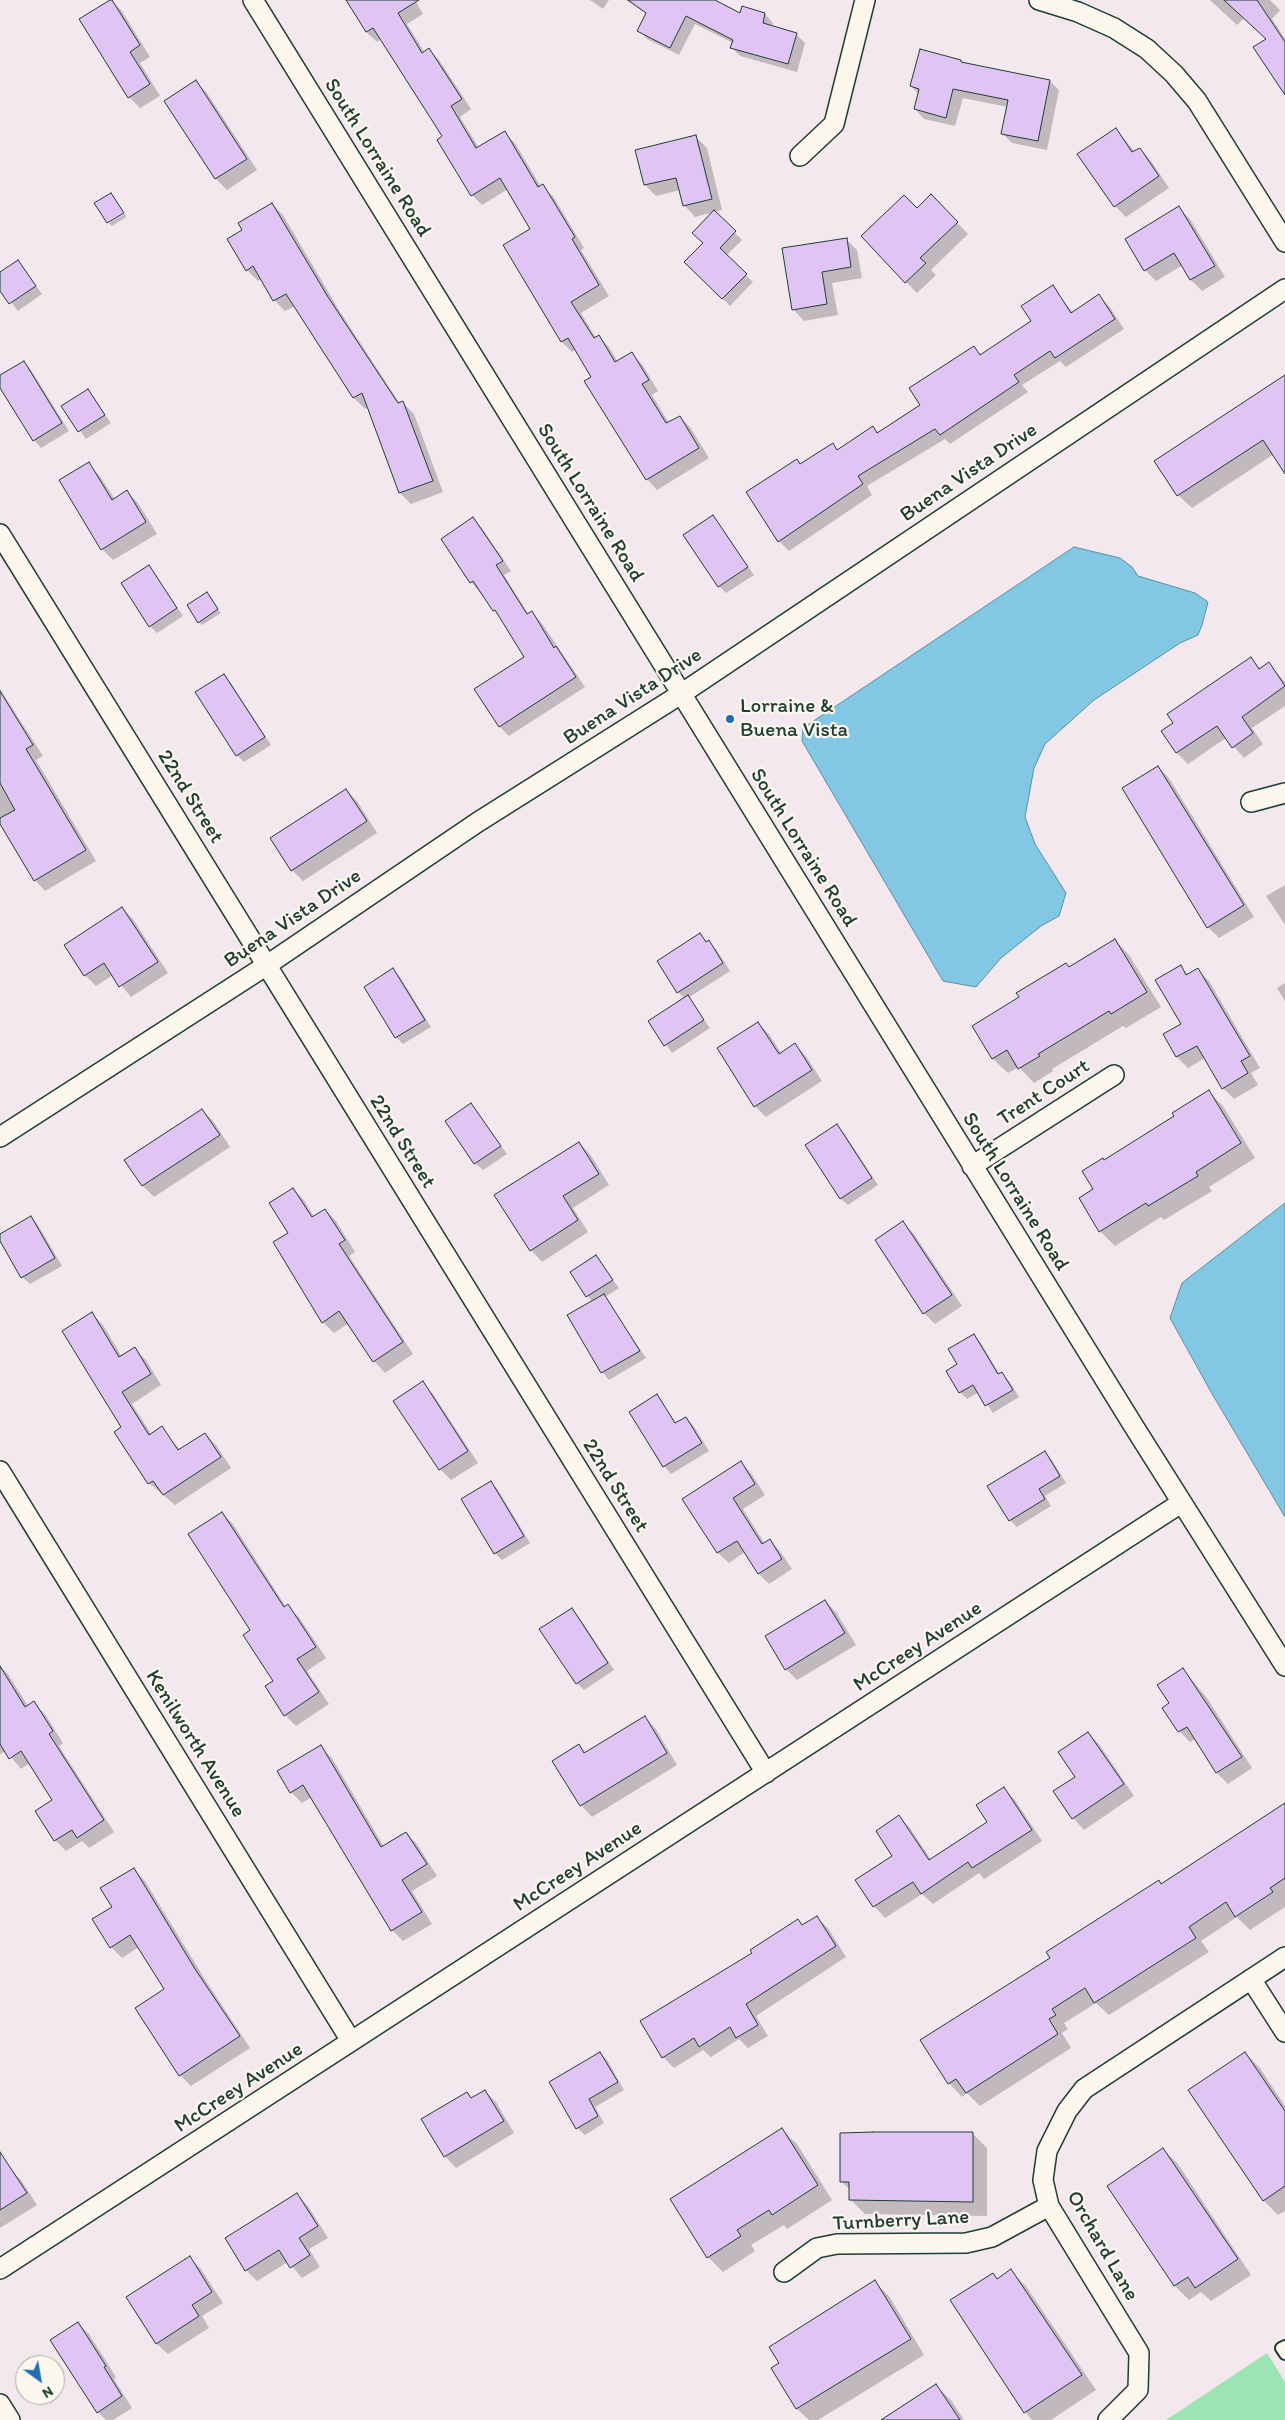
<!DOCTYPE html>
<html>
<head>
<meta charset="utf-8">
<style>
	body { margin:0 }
	#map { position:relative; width:1285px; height:2420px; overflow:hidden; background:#f3e8ee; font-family:Itim,sans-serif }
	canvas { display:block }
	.north { position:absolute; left:15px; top:2355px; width:50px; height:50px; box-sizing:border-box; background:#fbf7ec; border:1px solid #a3ada2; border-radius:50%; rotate:148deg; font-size:14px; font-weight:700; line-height:20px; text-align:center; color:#1f3d34 }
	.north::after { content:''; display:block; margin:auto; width:18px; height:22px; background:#1f6fb2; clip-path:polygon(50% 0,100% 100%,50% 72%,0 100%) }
</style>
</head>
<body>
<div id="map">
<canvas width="1285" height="2420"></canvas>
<div class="north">N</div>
</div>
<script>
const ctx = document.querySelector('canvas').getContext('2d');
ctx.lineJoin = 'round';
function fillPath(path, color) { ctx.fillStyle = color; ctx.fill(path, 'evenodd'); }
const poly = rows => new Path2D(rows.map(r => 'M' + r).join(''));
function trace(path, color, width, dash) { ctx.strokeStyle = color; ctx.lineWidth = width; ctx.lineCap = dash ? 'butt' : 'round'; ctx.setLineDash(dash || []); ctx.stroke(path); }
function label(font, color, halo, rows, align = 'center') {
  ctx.font = font + ' Itim,sans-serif'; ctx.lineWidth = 4.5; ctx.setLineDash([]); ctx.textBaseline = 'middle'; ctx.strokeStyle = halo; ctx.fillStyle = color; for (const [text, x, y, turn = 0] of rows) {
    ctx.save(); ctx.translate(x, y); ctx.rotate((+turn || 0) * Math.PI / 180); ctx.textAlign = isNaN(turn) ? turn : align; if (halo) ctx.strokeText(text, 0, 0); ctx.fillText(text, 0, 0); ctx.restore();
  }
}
const green = poly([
	[1267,2353,1285,2382,1285,2420,1166,2420]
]);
const water = poly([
	[1074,547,1120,558,1132,567,1138,576,1195,593,1208,602,1202,625,1198,635,1180,643,1094,700,1045,744,1034,768,1025,817,1035,844,1066,893,1059,916,1041,926,1001,958,976,987,943,981,802,741,803,728,1074,547],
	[1285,1203,1285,1517,1211,1392,1170,1318,1182,1283,1285,1203]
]);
const shadow = poly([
	[111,0,122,11,150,57,140,63,160,96,140,108,129,97],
	[351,0,415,0,423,14,407,24,425,53,429,50,439,60,471,109,460,117,479,148,504,133,515,143,541,187,553,196,584,248,581,250,609,296,581,313,596,338,599,337,609,347,618,362,632,354,642,364,658,391,652,395,669,423,680,417,690,427,709,458,657,490,647,479,576,349,572,352,562,342,504,245,532,229,508,189,482,205,472,195,444,137,382,39,377,42,366,32],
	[590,0,609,0,603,9],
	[626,0,712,0,741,15,765,14,773,23,772,27,796,34,805,43,797,72,740,56,732,48,733,43,695,24,679,55,647,39,639,30,647,14],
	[1210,0,1270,0,1280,10,1272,19,1285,39,1285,95,1267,39,1244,18,1237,25],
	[960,61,963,64,1050,81,1059,90,1047,150,1012,143,1003,134,1008,107,963,98,955,126,924,119,915,109,919,94,911,86],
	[196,82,207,93,257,170,227,190,216,179,166,101],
	[1116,129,1135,152,1140,149,1151,161,1169,188,1126,217,1115,206],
	[696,137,707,148,722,210,695,217,684,205,680,190,656,196,645,185],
	[272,204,283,215,339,310,400,404,403,403,414,414,443,492,411,504,400,493,368,407,365,409,354,398,295,306,285,311,274,300,261,279,258,281,247,270,243,231],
	[942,207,968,234,931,270,936,275,917,293,906,282,917,209],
	[1179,208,1190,219,1225,277,1202,291,1191,280,1183,265,1156,281,1145,270],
	[714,212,742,240,726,256,753,282,730,306,686,262,704,243],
	[125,214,126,217,112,226,109,223],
	[846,239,857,250,862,278,832,283,838,315,804,321,793,309],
	[18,262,42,294,18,311,0,288,0,274],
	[1053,287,1073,313,1099,296,1109,306,1124,329,1066,367,1060,361,1022,385,1028,392,950,444,945,439,867,486,872,495,789,551,779,541,748,492,797,460,801,465,833,445,838,450,873,428,879,434,922,405,974,348,982,355,1033,321],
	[24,362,31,370,69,431,41,448,34,440,0,386,0,377],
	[1285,376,1285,471,1274,454,1192,508,1178,495,1156,461],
	[87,390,111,423,86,439,63,406],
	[88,464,99,475,115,499,127,492,138,503,157,534,113,560,102,549,60,481],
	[713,517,754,575,726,593,719,586],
	[473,518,482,528,511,571,504,575,529,615,532,613,541,622,585,687,509,736,500,727,525,658,500,616,471,582],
	[149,567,183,616,157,633,150,626],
	[207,594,221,613,202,625,199,622],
	[1251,659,1261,669,1269,664,1285,682,1285,706,1252,728,1263,744,1244,758,1226,738,1188,764,1177,753,1163,731],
	[224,675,231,683,271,745,244,762,237,755],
	[0,689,43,756,36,760,96,861,45,891,35,880,0,822],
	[1158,767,1169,778,1254,917,1219,938,1208,927],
	[346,790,357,801,377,833,303,881,292,870],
	[1285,885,1285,925,1266,896],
	[122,908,133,919,168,973,131,997,113,975,96,986,85,975],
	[700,935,716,949,730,971,688,998,710,1028,672,1053,650,1022,685,999,678,992],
	[1115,940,1129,955,1161,1007,1126,1028,1123,1026,1052,1069,1053,1071,1034,1083,1019,1067,1008,1073,993,1059,974,1026],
	[1180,967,1189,975,1197,969,1209,981,1260,1068,1251,1073,1258,1085,1234,1099,1223,1088,1205,1058,1188,1068,1177,1057,1165,1035,1183,1024],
	[393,970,400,977,431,1027,403,1044,396,1037],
	[1285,983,1285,1001,1277,988],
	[758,1023,769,1034,781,1053,795,1045,806,1056,822,1081,766,1117,755,1106],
	[1209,1092,1223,1106,1255,1158,1209,1187,1212,1191,1164,1220,1161,1217,1115,1246,1100,1231,1095,1190,1105,1161,1176,1117],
	[471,1104,507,1154,483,1170,475,1163],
	[202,1110,213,1121,230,1147,154,1197,143,1186,126,1160],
	[837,1126,844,1133,878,1185,848,1205,840,1198],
	[579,1143,590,1154,609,1185,573,1208,588,1232,542,1262,531,1250],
	[293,1189,304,1200,314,1217,325,1210,336,1221,355,1252,349,1256,413,1354,385,1373,374,1361,349,1323,334,1333,323,1322,290,1233],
	[31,1217,38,1225,62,1266,30,1284,22,1277,0,1235],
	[903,1223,914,1234,962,1306,935,1324,924,1313],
	[596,1257,619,1288,605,1297,646,1358,609,1380,602,1372,592,1302,572,1273],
	[92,1314,103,1325,122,1357,135,1349,146,1360,161,1385,132,1404,152,1435,162,1428,180,1450,205,1434,216,1445,231,1468,175,1505,149,1483,122,1428],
	[974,1335,981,1343,1000,1375,1002,1374,1009,1381,1019,1397,993,1413,979,1392,967,1399,960,1392,959,1365],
	[422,1383,433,1394,478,1463,451,1480,440,1469],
	[657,1396,677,1424,686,1418,693,1425,709,1451,671,1474,664,1466],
	[1044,1453,1052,1460,1066,1483,1045,1496,1051,1506,1017,1527,1010,1520],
	[741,1463,751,1473,765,1495,743,1509,765,1544,770,1540,780,1551,792,1569,769,1584,759,1574,745,1552,729,1563,718,1553,684,1499],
	[491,1482,498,1490,530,1543,502,1560,495,1553],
	[222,1513,233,1524,286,1607,299,1617,326,1658,307,1671,329,1704,296,1726,285,1715,275,1681,251,1630],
	[825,1601,836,1612,856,1645,797,1680,786,1669],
	[571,1609,579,1617,614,1670,584,1690,577,1683],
	[0,1666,8,1674,28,1706,34,1703,45,1714,63,1743,59,1746,114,1832,89,1848,82,1841,66,1851,55,1840,54,1801,30,1763,21,1769,6,1751,0,1754],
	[1183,1669,1207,1698,1252,1768,1228,1784,1217,1773,1196,1739,1190,1742,1179,1731,1171,1704],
	[645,1718,656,1729,677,1765,592,1817,581,1805,579,1745,586,1753],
	[1088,1733,1099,1744,1134,1796,1084,1830,1073,1818],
	[321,1747,332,1758,384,1847,406,1833,417,1844,437,1876,412,1891,432,1924,403,1941,392,1930,312,1797,302,1803,291,1792],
	[1004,1789,1015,1800,1042,1841,984,1879,979,1873,933,1904,922,1894,885,1918,874,1906,856,1880,894,1856,899,1817,910,1828,931,1860,989,1822],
	[1285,1804,1285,1907,1250,1930,1237,1917,1201,1941,1209,1952,1109,2015,1096,2003,1064,2023,1068,2029,1062,2033,1071,2048,980,2106,967,2093,962,2097,949,2083,1052,1958,1158,1881,1162,1885],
	[134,1870,145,1881,206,1981,250,2048,191,2086,180,2075,166,1989,139,1947,122,1958,111,1947,113,1908],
	[816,1917,828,1928,846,1957,756,2016,768,2036,748,2048,739,2039,711,2057,703,2050,674,2068,663,2057,798,1920,804,1926],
	[600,2053,607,2060,624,2090,595,2107,604,2123,585,2135,577,2128],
	[1245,2053,1260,2068,1285,2106,1285,2211,1278,2215,1264,2201],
	[485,2091,496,2102,514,2133,456,2168,445,2156,467,2093,472,2099],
	[782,2130,797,2144,832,2200,787,2229,784,2225,751,2245,755,2251,723,2272,708,2257],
	[972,2133,987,2148,987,2216,865,2214,850,2199,850,2190,842,2182],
	[1163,2149,1178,2164,1251,2275,1211,2301,1201,2292,1189,2300,1174,2285],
	[10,2169,21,2180,37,2205,0,2228,0,2175],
	[297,2195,308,2206,328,2238,309,2249,320,2267,302,2278,288,2262,257,2281,246,2270],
	[190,2258,201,2269,223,2303,202,2316,209,2328,168,2354,156,2343],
	[1011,2271,1026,2286,1096,2390,1051,2420,1032,2420,1025,2412,952,2301,993,2274,998,2280],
	[874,2282,889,2296,924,2355,818,2420,809,2420,797,2409,773,2368],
	[78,2323,89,2334,116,2377,114,2379,132,2408,113,2420,106,2420,98,2412],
	[936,2386,951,2400,964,2420,883,2420]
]);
const building = poly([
	[110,0,112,0,140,45,130,52,150,84,128,98,79,19,110,0],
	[346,0,419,0,398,13,422,53,429,48,462,99,451,106,476,148,505,131,538,187,543,184,575,237,572,239,599,285,571,302,594,338,599,335,615,362,632,352,649,380,642,384,666,423,680,416,699,448,646,480,584,381,591,377,568,338,561,342,503,245,530,229,500,178,471,196,437,140,442,136,373,28,366,32,346,0],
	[628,0,715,0,740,13,742,6,765,13,763,23,797,33,788,64,730,48,733,40,686,16,670,48,637,31,646,13,628,0],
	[1224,0,1257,0,1285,42,1285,95,1253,47,1266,39,1224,0],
	[920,49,961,60,961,62,1050,80,1038,141,1001,134,1008,100,953,89,946,118,914,109,919,89,910,86,920,49],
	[196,80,247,159,215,179,164,101,196,80],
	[1116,128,1132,152,1140,148,1159,176,1114,207,1077,154,1116,128],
	[696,135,712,199,683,206,676,178,644,185,635,150,696,135],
	[111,193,124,213,107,223,94,203,111,193],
	[931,194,958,222,920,258,926,263,905,283,861,236,904,195,917,208,931,194],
	[272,203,328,297,398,403,403,401,433,481,399,493,362,393,353,398,286,294,273,301,253,266,246,271,227,239,242,230,238,223,272,203],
	[1179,206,1215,266,1190,280,1174,253,1144,271,1125,239,1179,206],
	[714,210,736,231,720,248,747,274,722,299,684,262,703,243,692,233,714,210],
	[847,238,851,267,822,272,827,304,792,310,782,248,847,238],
	[18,260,36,286,9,304,0,291,0,272,18,260],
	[1053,285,1071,313,1099,294,1115,319,1055,358,1050,351,1014,375,1019,382,940,435,935,429,858,476,863,484,778,542,746,492,797,459,800,464,833,443,837,450,873,426,877,433,920,405,909,388,974,346,980,355,1031,321,1021,306,1053,285],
	[24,361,62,423,33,441,0,388,0,375,24,361],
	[1285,375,1285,474,1263,440,1177,496,1154,461,1285,375],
	[88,389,105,415,78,432,61,406,88,389],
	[89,462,112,500,127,490,146,522,101,550,59,480,89,462],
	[713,515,748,567,718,587,683,535,713,515],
	[473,517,503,561,496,565,527,614,532,611,554,648,556,646,576,677,499,727,474,689,524,657,495,610,493,611,473,581,470,583,441,539,473,517],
	[149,565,177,608,149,627,121,583,149,565],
	[207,592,218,609,198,623,187,605,207,592],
	[1251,657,1259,669,1269,662,1285,686,1242,717,1253,733,1232,748,1217,726,1176,753,1161,731,1173,723,1167,714,1251,657],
	[224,674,265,737,236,756,195,692,224,674],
	[0,691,33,745,26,749,86,850,34,881,0,824,0,818,15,810,0,783,0,691],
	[1158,766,1244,905,1207,928,1122,788,1158,766],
	[346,789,367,821,291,871,270,838,346,789],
	[122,907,158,962,119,987,104,963,84,976,64,945,122,907],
	[700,933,706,942,709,940,723,963,677,993,657,961,700,933],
	[1115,939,1147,992,1111,1014,1109,1011,1038,1054,1040,1056,1018,1069,1007,1050,992,1059,972,1026,1019,997,1016,993,1066,963,1069,967,1115,939],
	[1181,965,1186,975,1198,968,1250,1056,1241,1061,1248,1073,1222,1089,1197,1046,1176,1057,1163,1034,1181,1024,1155,980,1181,965],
	[393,968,425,1020,395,1038,364,987,393,968],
	[688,995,704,1020,664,1046,648,1021,688,995],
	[758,1022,779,1054,795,1043,812,1070,754,1107,717,1048,758,1022],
	[1209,1090,1241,1143,1196,1172,1198,1176,1148,1206,1146,1203,1099,1232,1079,1198,1093,1189,1082,1171,1103,1158,1104,1160,1174,1116,1172,1113,1209,1090],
	[471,1103,501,1146,474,1164,445,1121,471,1103],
	[202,1109,220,1135,142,1186,124,1160,202,1109],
	[837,1124,872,1178,840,1199,805,1145,837,1124],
	[579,1142,599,1174,563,1196,578,1220,530,1251,494,1195,579,1142],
	[293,1188,312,1217,325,1209,345,1240,339,1244,403,1342,373,1362,339,1311,322,1323,273,1242,288,1233,269,1203,293,1188],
	[31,1216,55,1258,21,1278,0,1241,0,1234,31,1216],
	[903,1221,952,1295,923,1314,875,1240,903,1221],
	[596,1255,613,1280,586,1297,570,1272,596,1255],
	[604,1294,640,1351,601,1373,567,1315,604,1294],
	[92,1312,119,1357,135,1347,151,1374,122,1392,149,1435,162,1426,178,1450,205,1433,221,1457,163,1495,153,1481,148,1484,114,1432,121,1427,62,1331,92,1312],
	[974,1334,998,1374,1002,1372,1013,1390,985,1406,973,1385,959,1393,946,1371,957,1364,948,1349,974,1334],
	[423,1381,468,1451,439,1470,393,1401,423,1381],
	[657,1394,675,1423,686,1417,702,1443,663,1467,629,1412,657,1394],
	[1045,1451,1060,1476,1039,1489,1045,1499,1009,1521,987,1486,1045,1451],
	[741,1461,755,1484,733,1498,762,1544,770,1539,782,1559,758,1574,737,1541,717,1553,682,1499,741,1461],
	[491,1481,524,1536,494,1554,461,1499,491,1481],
	[222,1512,284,1607,288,1604,316,1647,297,1659,319,1692,284,1716,265,1686,273,1681,243,1635,250,1630,188,1534,222,1512],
	[825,1600,845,1633,785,1670,765,1636,825,1600],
	[572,1608,608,1663,576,1684,539,1629,572,1608],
	[0,1666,25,1707,34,1701,53,1731,49,1734,104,1820,77,1838,72,1830,54,1841,35,1811,52,1800,21,1751,9,1759,0,1744,0,1666],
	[1183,1668,1242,1757,1216,1773,1187,1727,1178,1732,1162,1708,1169,1703,1157,1685,1183,1668],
	[645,1716,667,1753,580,1806,552,1761,579,1744,584,1753,645,1716],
	[1088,1732,1124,1784,1072,1819,1053,1791,1075,1777,1058,1752,1088,1732],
	[321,1745,381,1847,406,1832,427,1864,402,1880,422,1912,391,1931,303,1785,290,1793,277,1771,321,1745],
	[1004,1787,1032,1830,972,1868,968,1862,921,1894,913,1882,873,1907,855,1880,892,1856,876,1831,899,1815,929,1860,987,1822,976,1805,1004,1787],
	[1285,1803,1285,1878,1270,1888,1273,1892,1235,1917,1226,1902,1189,1927,1196,1938,1094,2003,1085,1988,1052,2009,1056,2015,1049,2019,1058,2034,966,2093,956,2079,948,2084,920,2040,1050,1958,1046,1952,1159,1880,1161,1884,1285,1803],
	[134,1868,195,1969,240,2036,179,2076,135,2008,164,1989,130,1935,110,1948,92,1919,112,1907,100,1888,134,1868],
	[817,1916,836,1946,746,2004,758,2025,736,2038,730,2027,699,2047,694,2038,662,2058,640,2021,752,1953,750,1950,798,1919,802,1925,817,1916],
	[600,2052,618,2082,589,2099,598,2116,576,2129,549,2082,600,2052],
	[1245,2052,1285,2111,1285,2186,1263,2201,1188,2090,1245,2052],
	[485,2090,504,2121,444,2157,421,2119,467,2092,471,2098,485,2090],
	[782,2128,818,2185,772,2215,769,2210,737,2230,741,2236,707,2258,670,2199,782,2128],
	[873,2132,973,2132,973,2202,849,2200,849,2182,840,2182,840,2133,873,2132],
	[1163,2148,1238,2259,1195,2288,1188,2277,1174,2286,1107,2186,1163,2148],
	[0,2152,27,2193,0,2210,0,2152],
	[297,2193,318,2226,299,2238,310,2255,290,2268,279,2250,245,2271,225,2238,297,2193],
	[190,2256,212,2292,192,2305,199,2316,156,2344,126,2297,190,2256],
	[1011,2269,1082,2375,1024,2413,950,2300,993,2273,997,2279,1011,2269],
	[875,2280,911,2339,796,2409,771,2368,779,2363,769,2347,875,2280],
	[78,2322,106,2366,104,2367,122,2396,97,2413,50,2340,78,2322],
	[936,2384,960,2420,881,2420,936,2384]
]);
const service = poly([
	[1285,2346,1281,2348,1285,2354]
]);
const minor = poly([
	[253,0,1133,1425,1285,1666],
	[1039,0,1078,12,1114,28,1147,49,1174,74,1197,101,1285,242],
	[800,156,834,124,865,0],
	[0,534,766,1773],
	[1251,802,1285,793],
	[0,1137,267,965,478,822,681,694,1285,289],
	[972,1166,1114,1075],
	[0,1471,351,2041],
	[1251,1979,1285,2032],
	[0,2269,1181,1503],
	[784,2272,817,2248,837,2244,966,2243,992,2237,1049,2206],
	[0,2404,10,2420],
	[1108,2420,1138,2390,1139,2353,1049,2206,1043,2180,1047,2151,1067,2111,1084,2089,1285,1957]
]);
const markers = [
	[730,719,5,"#1f6fb2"]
];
const streetNames = [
	["South Lorraine Road",377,158,58],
	["Buena Vista Drive",969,473,-34],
	["South Lorraine Road",590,503,58],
	["Buena Vista Drive",633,697,-33],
	["22nd Street",190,797,58],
	["South Lorraine Road",803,848,58],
	["Buena Vista Drive",293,919,-34],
	["Trent Court",1044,1093,-33],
	["22nd Street",402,1142,58],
	["South Lorraine Road",1015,1192,58],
	["22nd Street",615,1486,58],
	["McCreey Avenue",918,1647,-33],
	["Kenilworth Avenue",195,1744,58],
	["McCreey Avenue",578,1867,-33],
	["McCreey Avenue",239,2088,-33],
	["Turnberry Lane",901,2221,-3],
	["Orchard Lane",1102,2246,60]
];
const poiNames = [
	["Lorraine &",740,707],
	["Buena Vista",740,731]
];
fillPath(green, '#9be5b4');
fillPath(water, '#82c7e3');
trace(water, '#5a909d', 1);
fillPath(shadow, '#0003');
fillPath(building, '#e0c5f4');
trace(building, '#1f3d34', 1);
trace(service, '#1f3d34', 14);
trace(minor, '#1f3d34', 22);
trace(service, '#fbf7ec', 10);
trace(minor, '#fbf7ec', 19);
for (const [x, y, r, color] of markers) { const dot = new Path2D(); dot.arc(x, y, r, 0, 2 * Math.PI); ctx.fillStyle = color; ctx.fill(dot); trace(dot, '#fbf7ec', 2); }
label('21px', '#1f3d34', '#fbf7ec', streetNames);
label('21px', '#1f3d34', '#fbf7ec', poiNames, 'left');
</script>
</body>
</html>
